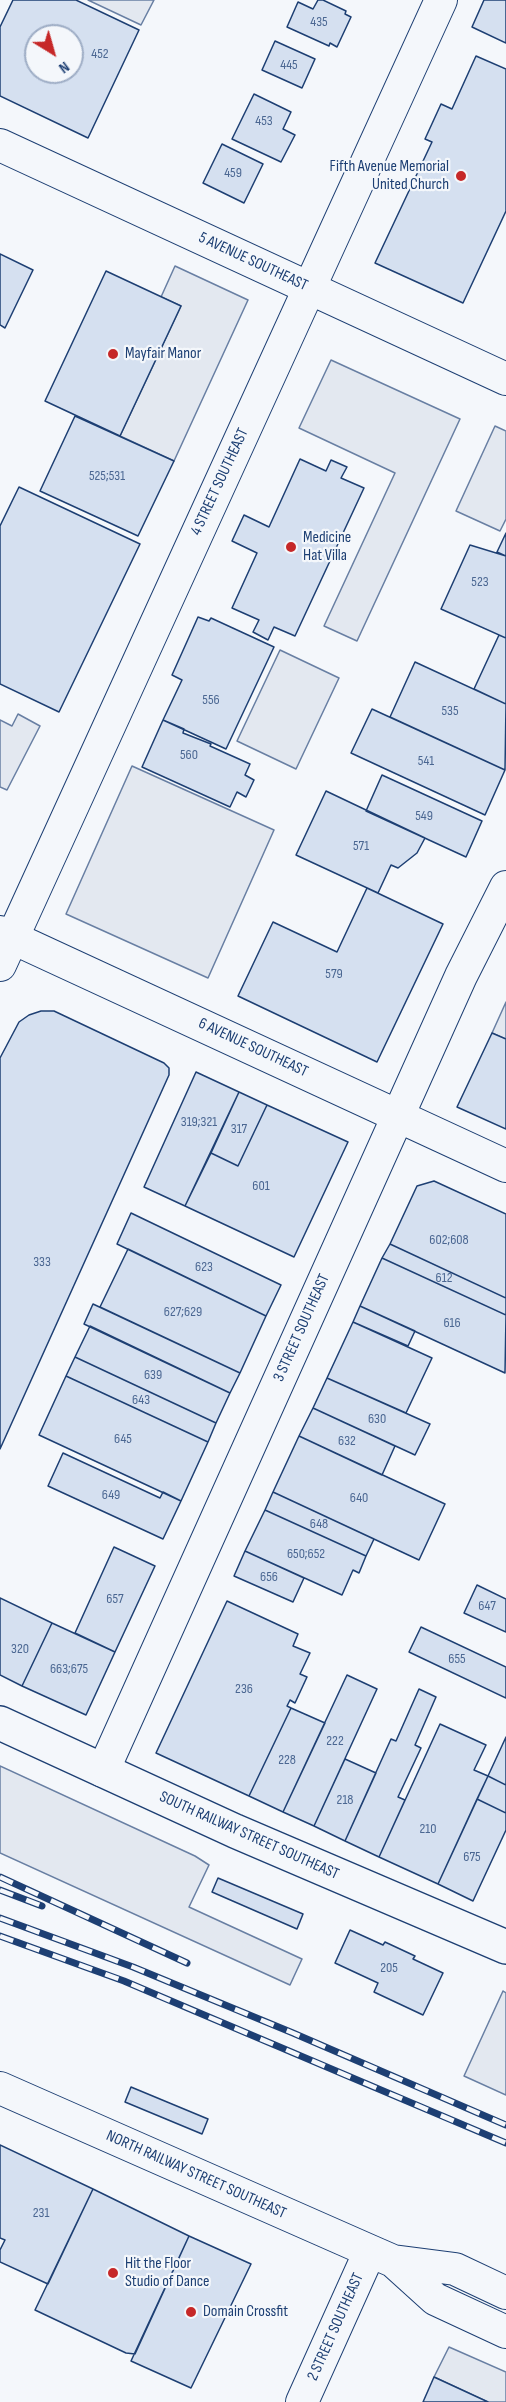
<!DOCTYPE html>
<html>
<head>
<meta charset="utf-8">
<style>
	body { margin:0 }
	#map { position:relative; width:506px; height:2402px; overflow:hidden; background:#f4f7fb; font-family:"Sofia Sans Condensed",sans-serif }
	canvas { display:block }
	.north { position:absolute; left:24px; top:24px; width:60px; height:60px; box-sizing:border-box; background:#f4f7fb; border:2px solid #9eadc5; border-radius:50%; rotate:143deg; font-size:16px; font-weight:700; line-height:24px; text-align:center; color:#1d3f73 }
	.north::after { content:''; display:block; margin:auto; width:21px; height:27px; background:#c62828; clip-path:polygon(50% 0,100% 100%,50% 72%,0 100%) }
</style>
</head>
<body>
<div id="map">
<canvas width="506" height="2402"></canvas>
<div class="north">N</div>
</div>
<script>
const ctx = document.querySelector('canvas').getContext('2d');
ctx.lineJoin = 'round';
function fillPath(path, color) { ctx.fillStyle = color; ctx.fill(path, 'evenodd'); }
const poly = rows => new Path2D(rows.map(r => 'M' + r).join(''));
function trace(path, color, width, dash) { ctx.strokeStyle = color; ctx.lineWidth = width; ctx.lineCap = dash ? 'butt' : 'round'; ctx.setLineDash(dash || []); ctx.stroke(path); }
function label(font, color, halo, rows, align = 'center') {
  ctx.font = font + ' "Sofia Sans Condensed",sans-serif'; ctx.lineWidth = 4.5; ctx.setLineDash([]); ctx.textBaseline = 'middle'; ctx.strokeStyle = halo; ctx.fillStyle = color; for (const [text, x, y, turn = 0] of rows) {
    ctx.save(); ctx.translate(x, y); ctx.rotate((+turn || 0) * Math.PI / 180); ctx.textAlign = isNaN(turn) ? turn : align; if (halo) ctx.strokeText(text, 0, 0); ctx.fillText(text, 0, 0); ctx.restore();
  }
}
const parking = poly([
	[88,0,154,0,141,25,88,0],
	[175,266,248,300,174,461,120,436,181,306,161,297,175,266],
	[331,360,460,419,357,641,324,626,395,473,299,428,331,360],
	[495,426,506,431,506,519,500,531,456,511,495,426],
	[280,650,339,678,296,769,237,741,280,650],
	[18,714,40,726,7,790,0,787,0,720,12,726,18,714],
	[132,766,274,830,208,978,66,914,132,766],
	[506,1002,506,1039,492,1033,506,1002],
	[0,1766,195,1856,209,1865,189,1907,302,1959,290,1985,0,1853,0,1766],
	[503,1991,506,1993,506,2095,464,2076,503,1991],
	[449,2347,506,2372,506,2402,488,2402,434,2377,449,2347]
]);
const building = poly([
	[13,0,76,0,139,30,88,138,0,96,0,27,13,0],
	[36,36,72,36,72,72,36,72,36,36],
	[318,0,323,0,346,11,345,14,351,17,337,47,330,43,329,46,287,27,298,2,313,9,318,0],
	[484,0,506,0,506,43,472,27,484,0],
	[275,41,315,59,302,88,262,70,275,41],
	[476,56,506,69,506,211,463,303,375,263,432,142,425,139,441,104,452,109,476,56],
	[254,94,291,112,283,129,295,135,281,162,232,139,254,94],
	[222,144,263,164,244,203,203,183,222,144],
	[0,254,33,270,5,328,0,325,0,254],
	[106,271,181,306,120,436,45,401,106,271],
	[75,416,174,461,138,536,40,491,75,416],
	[300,459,326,471,331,460,347,467,341,478,364,488,295,636,274,627,268,640,253,632,259,620,232,608,257,553,232,541,244,515,269,527,300,459],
	[19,487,140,544,59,712,0,684,0,526,19,487],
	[506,533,506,556,497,552,506,533],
	[470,545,506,556,506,638,441,609,470,545],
	[198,617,209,621,211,618,274,647,226,749,163,720,182,680,172,675,198,617],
	[499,635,506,638,506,704,474,689,499,635],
	[415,662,506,704,505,770,390,717,415,662],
	[372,709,505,770,485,815,351,753,372,709],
	[163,720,184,729,183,733,211,744,210,746,250,764,245,775,254,780,246,797,237,792,230,807,142,767,163,720],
	[382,775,482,821,466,857,366,811,382,775],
	[326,791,425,838,417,853,398,868,391,865,378,893,296,855,326,791],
	[367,888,443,924,377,1062,238,996,273,922,337,952,367,888],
	[41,1011,54,1011,164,1063,169,1068,169,1075,0,1449,0,1058,19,1022,29,1015,41,1011],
	[492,1033,506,1039,506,1129,457,1107,492,1033],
	[196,1072,239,1092,185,1206,144,1187,196,1072],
	[239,1092,267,1105,238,1166,211,1153,239,1092],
	[267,1105,348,1142,294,1257,185,1206,211,1153,238,1166,267,1105],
	[434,1181,506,1214,506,1298,390,1244,417,1186,434,1181],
	[131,1213,281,1285,266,1316,117,1244,131,1213],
	[390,1244,506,1298,506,1315,382,1258,390,1244],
	[128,1249,266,1316,240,1373,100,1307,128,1249],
	[382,1258,506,1315,505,1373,360,1306,382,1258],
	[93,1304,240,1373,230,1393,84,1324,93,1304],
	[360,1306,415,1331,408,1346,353,1322,360,1306],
	[353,1322,432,1358,406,1413,327,1378,353,1322],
	[90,1326,230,1393,216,1423,75,1357,90,1326],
	[75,1357,216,1423,208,1442,66,1376,75,1357],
	[66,1376,208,1442,181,1501,39,1435,66,1376],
	[327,1378,430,1424,415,1455,313,1408,327,1378],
	[313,1408,395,1446,382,1475,299,1436,313,1408],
	[299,1436,445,1504,419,1560,273,1492,299,1436],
	[63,1453,160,1498,163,1492,181,1501,163,1539,48,1486,63,1453],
	[273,1492,374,1539,366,1556,265,1510,273,1492],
	[265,1510,366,1556,359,1573,353,1570,342,1595,245,1551,265,1510],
	[114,1547,155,1566,115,1652,75,1633,114,1547],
	[245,1551,304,1578,293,1602,234,1576,245,1551],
	[477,1585,506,1599,506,1632,464,1613,477,1585],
	[0,1598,52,1623,22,1686,0,1675,0,1598],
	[227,1601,298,1634,293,1646,310,1653,300,1674,307,1677,295,1703,290,1700,287,1706,291,1708,249,1796,156,1753,227,1601],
	[52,1623,115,1652,86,1715,22,1686,52,1623],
	[421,1627,506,1667,506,1698,409,1652,421,1627],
	[347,1675,377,1689,314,1826,283,1812,347,1675],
	[419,1689,436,1697,415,1745,421,1748,398,1797,405,1800,379,1857,345,1841,391,1739,396,1741,419,1689],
	[291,1708,325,1723,283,1812,249,1796,291,1708],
	[440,1724,486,1745,474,1770,488,1776,438,1884,379,1857,440,1724],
	[506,1737,506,1785,488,1776,506,1737],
	[345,1759,376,1773,345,1841,314,1826,345,1759],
	[488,1776,506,1785,506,1813,477,1799,488,1776],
	[477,1799,506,1813,506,1830,473,1901,438,1884,477,1799],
	[218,1878,303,1914,297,1929,212,1892,218,1878],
	[350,1930,383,1945,385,1942,415,1956,413,1959,443,1973,423,2015,374,1992,378,1983,335,1963,350,1930],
	[131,2087,208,2119,202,2134,125,2102,131,2087],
	[0,2145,93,2189,48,2284,0,2262,0,2250,5,2240,0,2238,0,2145],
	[93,2189,189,2236,135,2354,126,2353,35,2310,93,2189],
	[189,2236,251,2264,191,2388,131,2361,189,2236],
	[434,2377,488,2402,423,2402,434,2377]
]);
const minor = poly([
	[0,145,506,379],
	[0,932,506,1166],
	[0,965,441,0],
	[103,1771,461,976,506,887],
	[0,2088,370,2251,393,2261,455,2269,506,2293],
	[393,2261,435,2299,506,2332],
	[302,2402,370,2251]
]);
const major = poly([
	[0,1723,235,1831,506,1947]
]);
const rail = poly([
	[0,1877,187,1963],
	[0,1890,42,1906],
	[0,1918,133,1967,293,2033,506,2125],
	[0,1936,124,1981,506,2143]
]);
const markers = [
	[461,176,6,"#c62828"],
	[113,354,6,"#c62828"],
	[291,547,6,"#c62828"],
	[113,2273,6,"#c62828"],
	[191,2312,6,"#c62828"]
];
const numberNames = [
	["435",319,22],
	["452",100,54],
	["445",289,65],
	["453",264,121],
	["459",233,173],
	["525;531",107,476],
	["523",480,582],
	["556",211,700],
	["535",450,711],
	["560",189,755],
	["541",426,761],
	["549",424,816],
	["571",361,846],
	["579",334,974],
	["319;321",199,1122],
	["317",239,1129],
	["601",261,1186],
	["602;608",449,1240],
	["333",42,1262],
	["623",204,1267],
	["612",444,1278],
	["627;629",183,1312],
	["616",452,1323],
	["639",153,1375],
	["643",141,1400],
	["630",377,1419],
	["645",123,1439],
	["632",347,1441],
	["649",111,1495],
	["640",359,1498],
	["648",319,1524],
	["650;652",306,1554],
	["656",269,1577],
	["657",115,1599],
	["647",487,1606],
	["320",20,1649],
	["655",457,1659],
	["663;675",69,1669],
	["236",244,1689],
	["222",335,1741],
	["228",287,1760],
	["218",345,1800],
	["210",428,1829],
	["675",472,1857],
	["205",389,1968],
	["231",41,2213]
];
const poiNames = [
	["Fifth Avenue Memorial",449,167,"right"],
	["United Church",449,185,"right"],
	["Mayfair Manor",125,354],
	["Medicine",303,538],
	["Hat Villa",303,556],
	["Hit the Floor",125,2264],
	["Studio of Dance",125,2282],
	["Domain Crossfit",203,2312]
];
const streetNames = [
	["5 AVENUE SOUTHEAST",253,262,25],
	["4 STREET SOUTHEAST",220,482,-65],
	["6 AVENUE SOUTHEAST",253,1048,25],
	["3 STREET SOUTHEAST",302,1328,-66],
	["SOUTH RAILWAY STREET SOUTHEAST",249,1836,24],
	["NORTH RAILWAY STREET SOUTHEAST",196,2175,24],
	["2 STREET SOUTHEAST",336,2327,-66]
];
fillPath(parking, '#e3e8f0');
trace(parking, '#687fa3', 1.5);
fillPath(building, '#d5e0f0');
trace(building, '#1d3f73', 1.5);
trace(minor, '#1d3f73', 34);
trace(major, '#1d3f73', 36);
trace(minor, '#f4f7fb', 32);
trace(major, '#f4f7fb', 33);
trace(rail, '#1d3f73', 7);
trace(rail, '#f4f7fb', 4.5, [14]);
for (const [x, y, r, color] of markers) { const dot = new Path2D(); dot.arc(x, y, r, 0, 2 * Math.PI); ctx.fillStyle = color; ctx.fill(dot); trace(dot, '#f4f7fb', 2); }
label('14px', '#4b6792', null, numberNames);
label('16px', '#1d3f73', '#f4f7fb', poiNames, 'left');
label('16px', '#1d3f73', '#f4f7fb', streetNames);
</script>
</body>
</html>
